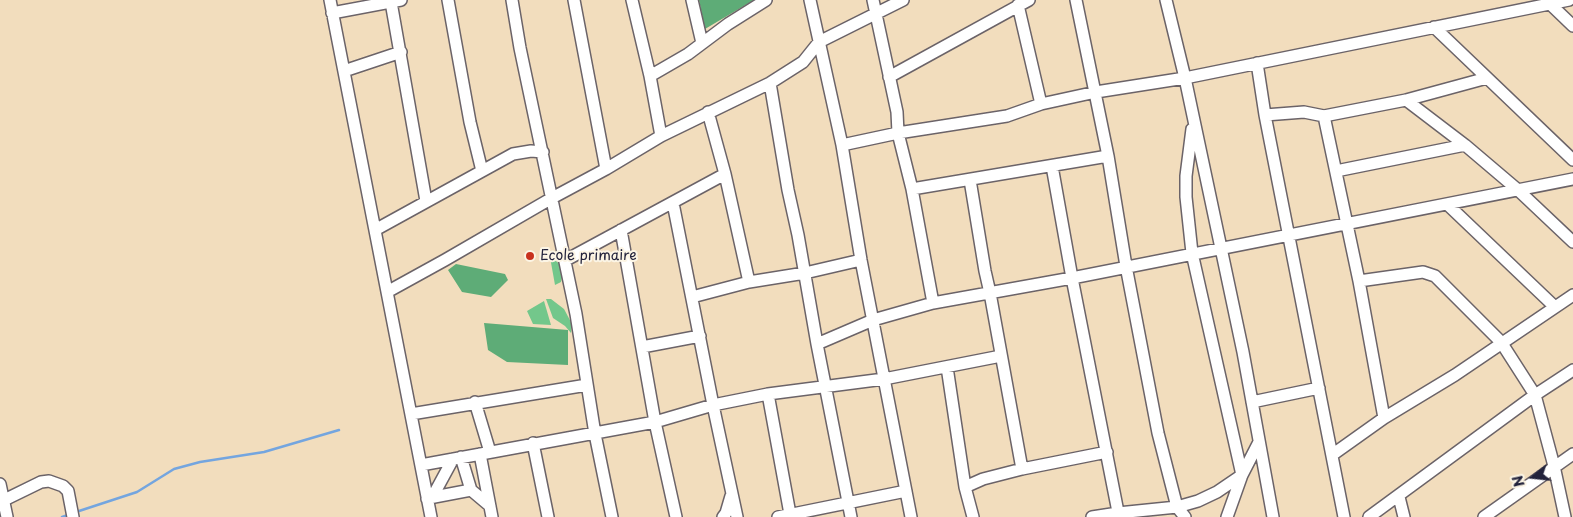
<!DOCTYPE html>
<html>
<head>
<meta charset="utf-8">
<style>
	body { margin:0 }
	#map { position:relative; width:1573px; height:517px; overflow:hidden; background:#f2ddbd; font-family:"Playpen Sans",sans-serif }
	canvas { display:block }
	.north { position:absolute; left:1508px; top:452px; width:50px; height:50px; -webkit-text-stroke:4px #fcf5e5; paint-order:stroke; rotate:254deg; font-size:14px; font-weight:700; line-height:20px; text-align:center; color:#22223b }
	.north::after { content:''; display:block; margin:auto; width:18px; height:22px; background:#22223b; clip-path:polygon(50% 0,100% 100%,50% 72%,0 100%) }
</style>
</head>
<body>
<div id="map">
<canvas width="1573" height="517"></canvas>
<div class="north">N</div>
</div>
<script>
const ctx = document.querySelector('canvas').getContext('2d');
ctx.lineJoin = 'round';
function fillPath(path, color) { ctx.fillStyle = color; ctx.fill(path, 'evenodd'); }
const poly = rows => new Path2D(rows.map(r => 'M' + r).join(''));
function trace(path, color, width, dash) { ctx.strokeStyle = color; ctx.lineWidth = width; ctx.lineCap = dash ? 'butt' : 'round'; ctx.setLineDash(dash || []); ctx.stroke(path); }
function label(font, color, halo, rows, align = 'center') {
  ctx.font = font + ' "Playpen Sans",sans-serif'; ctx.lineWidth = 4; ctx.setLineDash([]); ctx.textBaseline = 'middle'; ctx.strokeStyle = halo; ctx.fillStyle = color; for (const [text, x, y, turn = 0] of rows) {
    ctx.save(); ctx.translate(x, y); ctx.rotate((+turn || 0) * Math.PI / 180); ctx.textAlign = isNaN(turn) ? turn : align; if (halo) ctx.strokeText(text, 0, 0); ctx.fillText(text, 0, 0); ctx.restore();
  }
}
const green = poly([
	[550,257,560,264,563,273,561,282,555,285],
	[546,299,551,299,564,309,572,324,571,333,565,326,553,318],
	[544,301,551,325,533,324,527,311]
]);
const forest = poly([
	[699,0,754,0,705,29],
	[456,264,505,274,508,280,491,297,462,292,448,270],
	[484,323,568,330,568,365,507,362,488,350]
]);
const stream = poly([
	[76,512,137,492,174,469,200,462,264,452,339,430],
	[62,517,68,515]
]);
const minor = poly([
	[330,0,431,517],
	[448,0,470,122,482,171],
	[512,0,520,48,576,314,595,434,612,517],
	[574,0,606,169],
	[632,0,650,76,661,136],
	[692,0,702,43],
	[810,0,842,145,861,260,911,517],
	[873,0,897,112,898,133,912,189,933,303],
	[1076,0,1108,156,1126,266,1158,433,1177,507,1185,517],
	[1166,0,1185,78,1243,352,1273,517],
	[1547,1,1573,26],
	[391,2,426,201],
	[1018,5,1041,104],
	[332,13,401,0],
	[1434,27,1573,160],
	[1257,63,1265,115,1344,517],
	[344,71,401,52],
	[650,76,688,54,728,24,766,0],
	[889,77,1029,0],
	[770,83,788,190,798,235,817,344,851,517],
	[1406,100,1465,145,1518,190,1573,242],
	[708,112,725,174,749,282],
	[1265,115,1304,112,1324,116,1406,100,1487,78],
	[1324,116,1359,281,1384,418],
	[842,145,898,133,1007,116,1041,104,1096,92,1185,78,1569,0],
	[1052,166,1072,278,1119,517],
	[1336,171,1465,145],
	[970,180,985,271,990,293,1022,469],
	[912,189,1108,156],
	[673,203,713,405,737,517],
	[1447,204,1555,307],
	[375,230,513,154,531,151,543,152],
	[621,230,655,422,676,517],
	[566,260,725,174],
	[1359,281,1423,272,1435,276,1501,342,1535,395,1554,466,1565,517],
	[387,292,445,260,552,198,606,169,661,136,770,83,803,62,819,42,903,0],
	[692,297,749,282,805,273,861,260],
	[817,344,873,320,933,303,1072,278,1573,179],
	[642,347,700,336],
	[947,367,965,487,973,517],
	[768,394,790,514],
	[475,402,490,452],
	[1252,402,1319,388],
	[411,414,587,385],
	[533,443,548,517],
	[480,454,492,517],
	[1332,455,1384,418,1455,375,1573,295],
	[461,457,471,490,490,506],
	[421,465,655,422,713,405,768,394,884,379,1001,356],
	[0,484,7,517],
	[965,487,983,479,1022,469,1107,452],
	[1399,497,1404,517],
	[429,498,471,490],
	[427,499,434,494,453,459],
	[0,502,41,482,49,481,63,486,68,491,73,517],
	[723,517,726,513,731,496],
	[778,517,906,491],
	[1092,517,1118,513,1177,507,1198,501,1217,492,1242,475,1192,253,1186,197,1186,176,1192,129],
	[1227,517,1242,475,1259,442],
	[1369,517,1535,395,1573,370],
	[1484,517,1573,454]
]);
const markers = [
	[530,256,5,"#c8321e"]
];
const poiNames = [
	["Ecole primaire",540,256]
];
fillPath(green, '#73c78b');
fillPath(forest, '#5eac77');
trace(stream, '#74a5df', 2.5);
trace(minor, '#6b6368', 14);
trace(minor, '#fff', 11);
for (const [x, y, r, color] of markers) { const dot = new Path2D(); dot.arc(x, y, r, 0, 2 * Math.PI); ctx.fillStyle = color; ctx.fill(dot); trace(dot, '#fcf5e5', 2); }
label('14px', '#22223b', '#fcf5e5', poiNames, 'left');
</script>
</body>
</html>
